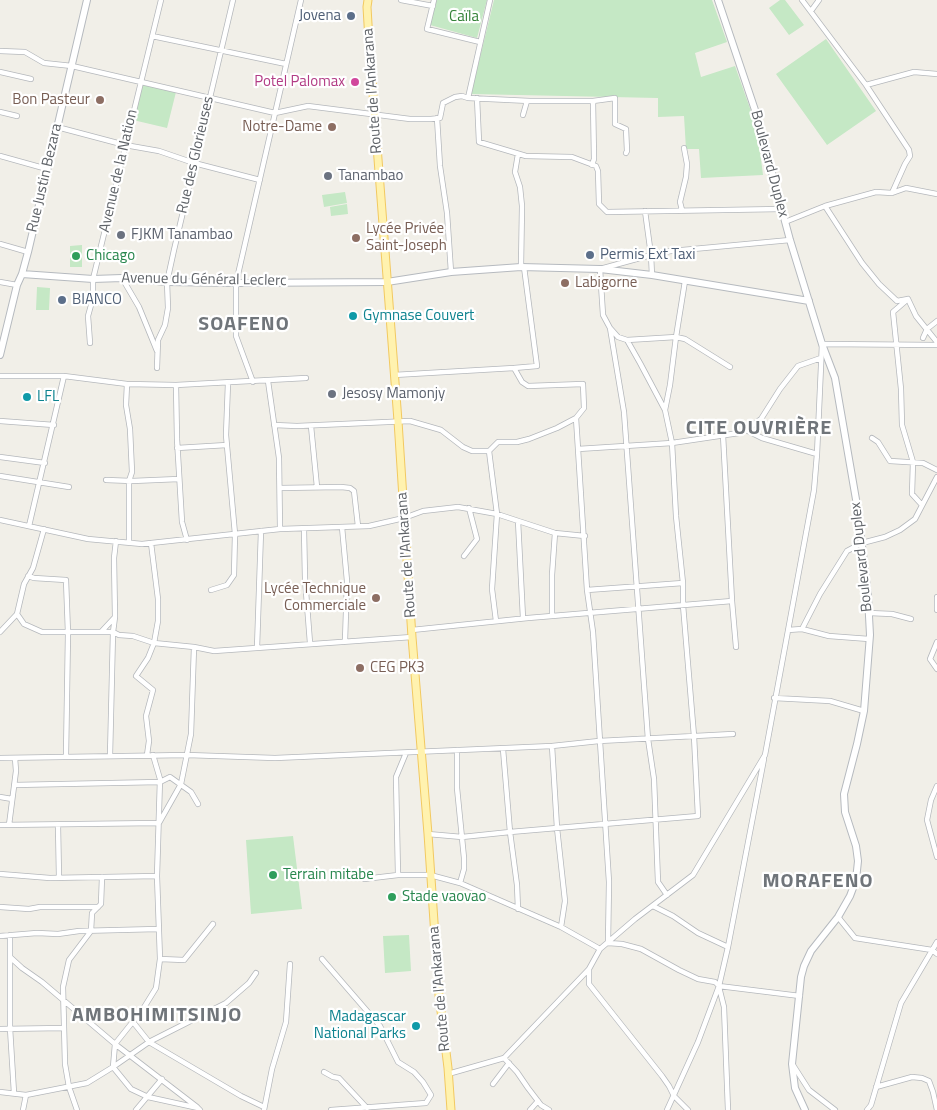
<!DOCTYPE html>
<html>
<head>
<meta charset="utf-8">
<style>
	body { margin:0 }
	canvas { display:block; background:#f1efe8 }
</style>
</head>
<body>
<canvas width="937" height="1110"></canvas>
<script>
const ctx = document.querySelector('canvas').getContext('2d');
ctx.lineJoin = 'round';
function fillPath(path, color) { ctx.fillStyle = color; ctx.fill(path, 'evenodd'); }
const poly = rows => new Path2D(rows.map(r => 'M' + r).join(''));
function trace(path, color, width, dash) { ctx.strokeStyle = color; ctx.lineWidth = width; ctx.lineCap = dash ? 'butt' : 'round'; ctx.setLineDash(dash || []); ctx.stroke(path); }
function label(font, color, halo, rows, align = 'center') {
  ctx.font = font + ' "Titillium Web",sans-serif'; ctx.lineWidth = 4.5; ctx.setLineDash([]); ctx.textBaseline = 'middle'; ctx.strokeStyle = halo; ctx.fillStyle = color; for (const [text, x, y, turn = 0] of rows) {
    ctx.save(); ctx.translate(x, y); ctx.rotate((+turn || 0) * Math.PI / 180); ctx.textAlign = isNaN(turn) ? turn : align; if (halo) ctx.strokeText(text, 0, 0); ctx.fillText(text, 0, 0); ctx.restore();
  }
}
const green = poly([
	[436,0,487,0,477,38,430,25],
	[494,0,712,0,727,42,695,53,701,77,735,66,757,128,763,175,701,178,699,149,686,149,684,116,658,117,658,98,471,94],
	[780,0,785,0,804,25,789,35,769,8],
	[826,39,876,111,827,145,776,74],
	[141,84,176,92,167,128,133,120],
	[345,192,347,203,324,207,322,195],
	[347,204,348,214,331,216,330,207],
	[82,245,82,267,70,267,70,246],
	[37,287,50,288,49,310,36,310],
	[293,836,302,909,251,914,246,840],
	[409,935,411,971,385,973,383,936]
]);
const street = poly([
	[401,0,433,6],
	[434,0,427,29,480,42],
	[490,0,468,98,530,101,593,101,594,159,592,165],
	[802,0,866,85,909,150,910,156,905,164,892,193],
	[811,11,819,0],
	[152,36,286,64],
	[0,51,25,52,44,63,72,66,275,113,308,106,410,119,431,119,440,118,443,103,455,97,462,96,468,98],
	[0,72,31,79],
	[866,85,914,72,937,74],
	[477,98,479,142,526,156,572,157,596,166,598,171,599,204,607,212,782,209],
	[593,101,615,98,615,124,626,129,627,151,626,153],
	[0,112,17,116],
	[523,115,527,101],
	[437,118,440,166,447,213,451,272],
	[57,127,125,145,159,151,194,163,260,180],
	[518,154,515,172,520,187,522,206,521,267],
	[0,156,47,169],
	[825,206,862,263,879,284,897,301,908,299,916,316,937,342],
	[682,210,680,202,686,177,687,164,684,148],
	[645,211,651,255,600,269,603,315,610,328,624,412,648,739,654,779,658,882,667,895],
	[785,222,825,206,876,192,892,193,906,188,937,194],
	[0,244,28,252],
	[652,275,651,255,661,252,790,240],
	[122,278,139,307,157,351],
	[0,282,17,285],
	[908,299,893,312,901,389,902,425,913,462,912,494,922,505],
	[923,338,927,329,937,321],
	[627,340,676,337,685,339,730,367],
	[90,343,88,316,93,298,93,279,161,0],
	[157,368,158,340,165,325,168,308,167,282,174,250,233,0],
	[514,368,537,366,524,267],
	[394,375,514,368,522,382,528,386,583,384,584,408,576,418,578,449],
	[0,376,64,376,127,384,176,385,306,378],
	[268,381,279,458,280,529],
	[253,382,236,336,236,283,301,0],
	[127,384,126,405,130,429,132,472,129,481,129,542],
	[176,385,177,439,182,522,187,540],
	[665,410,670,385,676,337,685,281],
	[0,421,54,425],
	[274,425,297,426,410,421,441,430,463,447,472,451,489,451],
	[311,426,317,487],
	[746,430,762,438,817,454],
	[723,435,732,601],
	[872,438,878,442,890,461,923,463,937,470],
	[177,448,227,445],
	[0,457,45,463],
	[0,476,69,487],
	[106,480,132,481,179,479],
	[280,488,341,487,350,488,354,491,358,526],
	[0,520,88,539,142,544,280,529,369,526,404,518,423,511,458,507,497,514,555,533,585,536],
	[518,521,523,618],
	[29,526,64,376],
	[342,527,347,581,345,641],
	[44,529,33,568,24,584,17,614,24,624,42,632,101,632,115,617,114,558,116,541],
	[304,529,305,579,310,643],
	[464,556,477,539,469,508],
	[28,576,34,578,66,580,68,633,66,756],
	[211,590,227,585,234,575,235,534,226,435,228,383],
	[587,590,683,583],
	[937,597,937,610],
	[869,613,892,614,911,619],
	[552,616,552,575,555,533],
	[496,621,492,589,497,514,489,451,498,442,517,442,529,439,557,428,576,418],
	[802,629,820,594,847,551,862,543,885,537,900,530,915,519,937,477],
	[412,630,528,618,732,601,736,647],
	[788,630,802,629,829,636,869,639],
	[0,632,17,614],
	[101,632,113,632,119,635,133,636,154,643,194,647],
	[937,642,930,659,937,669],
	[257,648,261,531],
	[774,698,830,701,864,711],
	[552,746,557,828,565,901,561,927],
	[503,749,510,832,517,885,518,909],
	[457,750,457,788,464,858,464,869,460,883],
	[147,755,149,741,146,716,153,690,136,676,148,658,154,643,158,621,158,599,151,543],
	[153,755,160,779,157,876,160,959],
	[110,756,113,632,115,617],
	[0,758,187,755,275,758,552,746,599,741,733,734],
	[14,785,160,782,170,777,191,792,198,804],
	[937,786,931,800,927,820,937,857],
	[0,797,12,799],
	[0,825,159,823,181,784,191,734,194,647,214,651,412,637],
	[9,825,16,771,15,758],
	[58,825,59,878],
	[428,834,462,837,510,832,698,816,694,736,683,605,683,583,676,516,672,443,665,410,640,363,627,340,618,337,610,328],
	[0,874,50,878,157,876],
	[398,875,396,777,406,753],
	[364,879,398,875,430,875,460,883,561,927,600,949],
	[653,906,673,916,698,933,728,947],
	[0,907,29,909,40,907,98,907],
	[838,917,855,938,932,950,937,954],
	[10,935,10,957,22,968,42,982,115,1044,197,1107],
	[0,936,37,933,58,934,79,931,158,929],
	[10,957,10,1028,14,1093],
	[322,959,380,1026,398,1062,414,1072,423,1082,431,1095,426,1103,331,1110],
	[589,969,589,984,662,1076,669,1086,674,1096,688,1110],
	[719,987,724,1007,728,1110],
	[800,996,719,986,715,982,698,979,679,970,641,949,622,944,608,943,609,882,593,632,587,590,578,449,672,443,739,433,746,430,761,419,780,389,798,366,821,358],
	[133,1022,149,1042,241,1096,264,1107],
	[0,1029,64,1028],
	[504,1058,517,1072,528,1088,541,1105,549,1110],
	[793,1065,809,1090,835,1110],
	[324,1072,333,1077,339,1078,367,1108],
	[448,1074,504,1058,589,969,600,949,635,919,693,875,765,755,814,490,817,454,822,344,937,345],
	[493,1084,509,1063],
	[876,1087,912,1077,922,1078,929,1081,933,1092,937,1110],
	[0,1092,26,1095,87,1083,113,1067,149,1042,226,1003,249,983,256,973],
	[23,1110,26,1095],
	[77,1110,69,1087,65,1064,63,987,69,960,91,931,92,913,101,904,102,877],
	[136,1110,162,1079],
	[200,1110,198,1108,148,1097,131,1089,113,1067,115,1044,143,1009,156,988,160,959,184,960,213,924],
	[264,1110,272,1069,286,1022,290,964],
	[530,1110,538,1101],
	[667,1110,698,1042,719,986,728,947,764,759],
	[867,1110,871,1105,901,1003,937,942]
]);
const secondary = poly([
	[718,0,756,113,790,240,822,344,835,378,858,511,868,597,870,635,864,711,857,744,844,794,845,812,856,846,858,861,856,880,850,896,838,917,811,951,804,966,801,977,792,1064,795,1088,805,1110],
	[22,274,93,279,122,278,167,282,236,283,387,282,451,272,521,267,600,269,652,275,809,301],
	[0,355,17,285,22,274,28,252,87,0]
]);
const primary = poly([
	[368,0,367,7,369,41,398,421,412,637,428,834,439,995,448,1068,451,1110]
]);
const markers = [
	[351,16,5,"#5c6f8a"],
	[355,82,5,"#d1479c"],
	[100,100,5,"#8d6e63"],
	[332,127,5,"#8d6e63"],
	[328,176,5,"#6b7280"],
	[121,235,5,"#6b7280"],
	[356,238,5,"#8d6e63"],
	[590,255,5,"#5c6f8a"],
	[76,256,5,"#2e9e5b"],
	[565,283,5,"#8d6e63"],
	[62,300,5,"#5c6f8a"],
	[353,316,5,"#0f9aa8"],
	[332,394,5,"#6b7280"],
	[27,397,5,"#0f9aa8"],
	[376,598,5,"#8d6e63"],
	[360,668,5,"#8d6e63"],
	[273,875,5,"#2e9e5b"],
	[392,897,5,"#2e9e5b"],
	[416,1026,5,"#0f9aa8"]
];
const serviceNames = [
	["Jovena",341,16,"right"],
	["Permis Ext Taxi",600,255],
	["BIANCO",72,300]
];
const parkNames = [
	["Caïla",464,17]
];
const hotelNames = [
	["Potel Palomax",345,82]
];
const streetNames = [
	["Route de l'Ankarana",373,91,-94],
	["Rue des Glorieuses",196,155,-77],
	["Boulevard Duplex",769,164,75],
	["Avenue de la Nation",119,171,-77],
	["Rue Justin Bezara",45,178,-77],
	["Avenue du Général Leclerc",204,280,1],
	["Route de l'Ankarana",407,555,-94],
	["Boulevard Duplex",862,557,-96],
	["Route de l'Ankarana",440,989,-95]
];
const educationNames = [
	["Bon Pasteur",90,100],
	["Notre-Dame",322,127],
	["Lycée Privée",366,229,"left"],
	["Saint-Joseph",366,246,"left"],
	["Labigorne",575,283,"left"],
	["Lycée Technique",366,589],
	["Commerciale",366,606],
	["CEG PK3",370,668,"left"]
];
const worshipNames = [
	["Tanambao",338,176],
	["FJKM Tanambao",131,235],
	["Jesosy Mamonjy",342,394]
];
const leisureNames = [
	["Chicago",86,256],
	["Terrain mitabe",283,875],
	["Stade vaovao",402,897]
];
const cultureNames = [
	["Gymnase Couvert",363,316],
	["LFL",37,397],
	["Madagascar",406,1017,"right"],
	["National Parks",406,1034,"right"]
];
const districtNames = [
	["SOAFENO",244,325],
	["CITE OUVRIÈRE",759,429],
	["MORAFENO",818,882],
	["AMBOHIMITSINJO",157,1016]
];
fillPath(green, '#c5e8c5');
trace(street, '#b5b8bc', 6);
trace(secondary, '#b6babf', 8);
trace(primary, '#f2c960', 9);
trace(street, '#fff', 4.5);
trace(secondary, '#fff', 6);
trace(primary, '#fff2af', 7);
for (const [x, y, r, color] of markers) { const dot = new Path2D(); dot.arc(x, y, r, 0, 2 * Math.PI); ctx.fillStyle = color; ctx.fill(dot); trace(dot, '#fff', 2); }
label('15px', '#4e5e75', '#fff', serviceNames, 'left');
label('15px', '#348238', '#fff', parkNames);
label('15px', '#b23c85', '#fff', hotelNames, 'right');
label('15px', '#5f6368', '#fff', streetNames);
label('15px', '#785e54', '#fff', educationNames, 'right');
label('15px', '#5b616d', '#fff', worshipNames, 'left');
label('15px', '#27864d', '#fff', leisureNames, 'left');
label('15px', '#0d838f', '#fff', cultureNames, 'left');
ctx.letterSpacing = '1px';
label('bold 20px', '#70757a', '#fff', districtNames);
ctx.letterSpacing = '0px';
</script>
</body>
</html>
